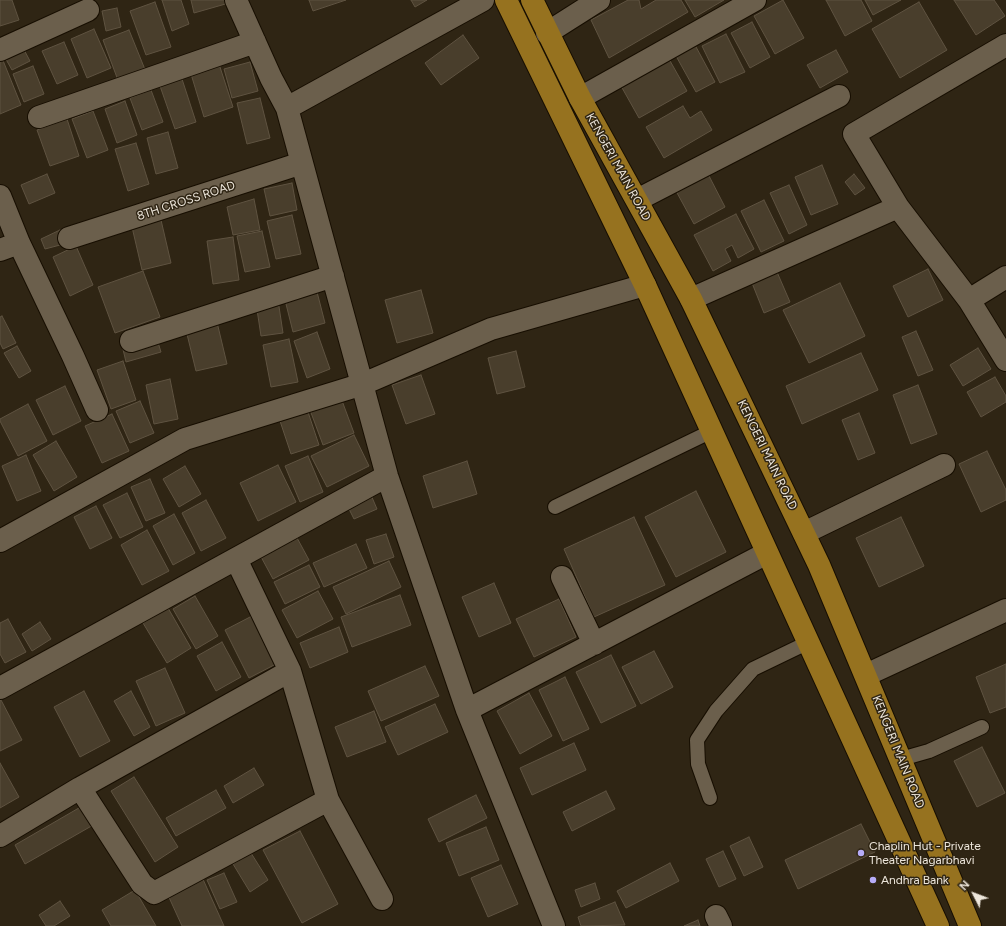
<!DOCTYPE html>
<html>
<head>
<meta charset="utf-8">
<style>
	body { margin:0 }
	#map { position:relative; width:1006px; height:926px; overflow:hidden; background:#2f2514; font-family:Figtree,sans-serif }
	canvas { display:block }
	.north { position:absolute; left:954px; top:874px; width:40px; height:40px; -webkit-text-stroke:3px #2f2514; paint-order:stroke; rotate:312deg; font-size:11px; font-weight:700; line-height:16px; text-align:center; color:#ede6db }
	.north::after { content:''; display:block; margin:auto; width:14px; height:18px; background:#ede6db; clip-path:polygon(50% 0,100% 100%,50% 72%,0 100%) }
</style>
</head>
<body>
<div id="map">
<canvas width="1006" height="926"></canvas>
<div class="north">N</div>
</div>
<script>
const ctx = document.querySelector('canvas').getContext('2d');
ctx.lineJoin = 'round';
function fillPath(path, color) { ctx.fillStyle = color; ctx.fill(path, 'evenodd'); }
const poly = rows => new Path2D(rows.map(r => 'M' + r).join(''));
function trace(path, color, width, dash) { ctx.strokeStyle = color; ctx.lineWidth = width; ctx.lineCap = dash ? 'butt' : 'round'; ctx.setLineDash(dash || []); ctx.stroke(path); }
function label(font, color, halo, rows, align = 'center') {
  ctx.font = font + ' Figtree,sans-serif'; ctx.lineWidth = 3; ctx.setLineDash([]); ctx.textBaseline = 'middle'; ctx.strokeStyle = halo; ctx.fillStyle = color; for (const [text, x, y, turn = 0] of rows) {
    ctx.save(); ctx.translate(x, y); ctx.rotate((+turn || 0) * Math.PI / 180); ctx.textAlign = isNaN(turn) ? turn : align; if (halo) ctx.strokeText(text, 0, 0); ctx.fillText(text, 0, 0); ctx.restore();
  }
}
const building = poly([
	[0,0,12,0,19,20,0,26,0,0],
	[162,0,181,0,189,24,172,31,162,0],
	[191,0,228,0,229,3,194,13,191,0],
	[309,0,346,0,313,11,309,0],
	[411,0,427,0,415,7,411,0],
	[628,0,639,0,641,9,656,0,681,0,688,12,609,58,591,20,628,0],
	[685,0,724,0,695,17,685,0],
	[783,0,804,38,775,54,754,16,783,0],
	[826,0,861,0,872,21,845,36,826,0],
	[865,0,901,0,873,15,865,0],
	[954,0,994,0,1005,16,976,35,954,0],
	[155,2,171,47,146,55,130,11,155,2],
	[919,2,947,50,900,78,872,29,919,2],
	[117,8,121,27,106,31,102,11,117,8],
	[752,22,770,57,750,68,731,33,752,22],
	[94,29,111,68,87,78,71,39,94,29],
	[129,30,146,72,119,83,103,40,129,30],
	[726,34,745,72,720,83,702,46,726,34],
	[463,35,479,58,441,85,425,63,463,35],
	[64,42,78,75,57,84,42,51,64,42],
	[21,44,30,61,12,70,3,54,21,44],
	[695,45,715,82,696,92,676,56,695,45],
	[836,50,848,72,820,88,807,65,836,50],
	[2,58,21,105,0,114,0,59,2,58],
	[669,59,687,91,639,118,621,86,669,59],
	[250,62,258,91,232,98,224,69,250,62],
	[219,64,233,107,204,117,191,74,219,64],
	[33,66,44,94,24,102,13,74,33,66],
	[182,79,196,122,175,129,160,86,182,79],
	[151,90,163,122,142,130,130,98,151,90],
	[260,98,270,138,247,144,237,103,260,98],
	[125,101,137,135,117,143,105,109,125,101],
	[683,106,690,118,701,111,712,130,664,158,646,127,683,106],
	[93,111,108,150,87,158,72,119,93,111],
	[67,119,79,156,50,166,37,130,67,119],
	[168,132,178,168,156,174,147,138,168,132],
	[136,143,149,184,128,191,115,149,136,143],
	[822,165,838,204,811,215,795,177,822,165],
	[47,174,55,193,29,204,21,185,47,174],
	[708,174,725,207,694,224,676,191,708,174],
	[854,174,865,188,855,195,845,182,854,174],
	[292,183,297,210,270,216,264,189,292,183],
	[789,185,807,225,789,234,770,193,789,185],
	[254,199,260,230,233,235,227,207,254,199],
	[764,200,784,241,761,252,741,211,764,200],
	[736,214,754,249,738,258,732,245,725,249,731,261,713,271,694,235,736,214],
	[292,215,301,254,276,259,267,221,292,215],
	[161,220,171,263,142,270,132,227,161,220],
	[60,230,64,244,45,249,41,239,60,230],
	[262,231,270,267,245,272,237,236,262,231],
	[233,237,239,280,213,284,207,241,233,237],
	[76,246,93,285,70,296,53,257,76,246],
	[928,269,943,300,908,317,893,286,928,269],
	[143,271,160,317,115,333,98,287,143,271],
	[777,272,790,302,764,313,752,283,777,272],
	[840,283,865,336,809,363,783,310,840,283],
	[316,288,325,323,293,332,284,296,316,288],
	[421,290,433,333,397,343,385,300,421,290],
	[278,300,283,333,261,336,256,303,278,300],
	[2,316,16,343,3,349,0,343,0,317,2,316],
	[216,318,227,364,196,371,185,326,216,318],
	[916,331,933,370,918,376,902,337,916,331],
	[317,332,330,369,307,378,294,341,317,332],
	[156,336,161,352,126,362,122,345,156,336],
	[289,339,298,382,271,387,263,345,289,339],
	[17,346,31,371,19,378,4,353,17,346],
	[978,348,991,369,963,386,950,365,978,348],
	[516,351,525,387,497,394,488,358,516,351],
	[861,353,878,390,802,424,786,386,861,353],
	[123,361,136,400,111,409,97,370,123,361],
	[421,375,435,414,406,424,392,385,421,375],
	[995,377,1006,396,1006,402,981,417,967,392,995,377],
	[170,379,178,419,154,424,146,385,170,379],
	[918,385,937,434,911,444,893,395,918,385],
	[65,386,81,421,53,435,36,400,65,386],
	[341,398,354,433,323,445,310,410,341,398],
	[140,401,154,433,130,443,116,411,140,401],
	[28,404,47,441,18,456,0,421,0,419,28,404],
	[306,406,319,445,291,454,278,415,306,406],
	[859,413,875,453,858,460,842,420,859,413],
	[112,414,129,451,102,463,85,426,112,414],
	[354,435,369,466,327,487,311,456,354,435],
	[56,441,77,477,54,491,33,455,56,441],
	[987,451,1006,490,1006,500,981,512,959,464,987,451],
	[26,455,41,491,17,501,2,466,26,455],
	[308,456,323,492,300,502,285,466,308,456],
	[467,461,477,494,433,508,423,476,467,461],
	[278,465,296,502,258,521,240,483,278,465],
	[185,466,201,494,179,507,163,479,185,466],
	[150,479,165,513,146,521,131,487,150,479],
	[696,491,726,552,676,577,645,517,696,491],
	[127,493,143,527,120,538,103,505,127,493],
	[371,495,377,509,354,519,348,507,371,495],
	[206,500,226,538,201,551,182,513,206,500],
	[96,506,112,538,90,549,74,517,96,506],
	[174,514,195,553,173,565,153,526,174,514],
	[634,517,665,585,594,617,564,549,634,517],
	[901,517,924,566,879,587,856,538,901,517],
	[147,530,169,571,142,585,121,545,147,530],
	[386,534,394,557,374,564,366,540,386,534],
	[296,536,309,560,273,579,260,555,296,536],
	[356,544,367,568,324,587,313,563,356,544],
	[389,561,401,587,346,614,333,587,389,561],
	[309,565,320,587,285,604,274,582,309,565],
	[494,583,511,623,479,637,462,597,494,583],
	[318,591,333,619,297,638,282,610,318,591],
	[400,595,411,625,352,647,341,617,400,595],
	[195,596,218,636,196,649,173,609,195,596],
	[559,599,576,637,534,657,516,619,559,599],
	[168,608,191,648,167,663,143,623,168,608],
	[252,616,276,664,249,678,225,630,252,616],
	[8,619,26,652,5,663,0,654,0,623,8,619],
	[40,622,51,639,32,651,22,634,40,622],
	[339,627,348,652,310,668,300,643,339,627],
	[222,642,241,677,216,691,197,656,222,642],
	[654,651,673,687,641,704,622,667,654,651],
	[611,655,636,706,601,723,576,672,611,655],
	[1006,664,1006,707,990,713,976,677,1006,664],
	[425,666,439,696,381,721,368,691,425,666],
	[165,668,185,713,156,726,136,681,165,668],
	[565,677,589,729,563,741,539,690,565,677],
	[84,691,110,741,80,757,54,707,84,691],
	[131,691,150,727,134,736,114,701,131,691],
	[529,693,552,736,520,754,497,711,529,693],
	[1,700,22,740,0,751,0,701,1,700],
	[435,704,448,732,398,755,385,727,435,704],
	[374,711,386,742,347,757,335,727,374,711],
	[574,743,586,770,532,795,520,768,574,743],
	[982,747,1005,793,977,807,954,761,982,747],
	[0,763,19,797,0,808,0,763],
	[254,768,264,785,233,803,224,786,254,768],
	[134,777,178,847,155,862,111,791,134,777],
	[216,790,226,808,176,836,166,818,216,790],
	[606,791,615,809,572,831,563,812,606,791],
	[476,795,487,818,439,842,428,819,476,795],
	[84,805,95,824,25,864,15,845,84,805],
	[861,824,875,852,798,889,785,860,861,824],
	[486,827,499,860,459,876,446,843,486,827],
	[300,831,338,904,302,923,263,850,300,831],
	[749,837,763,867,744,876,730,846,749,837],
	[723,851,736,879,719,887,706,859,723,851],
	[251,853,268,880,250,892,233,864,251,853],
	[670,863,679,881,626,908,617,891,670,863],
	[501,865,518,904,488,917,471,878,501,865],
	[224,873,237,902,220,909,207,880,224,873],
	[202,877,224,926,182,926,167,893,202,877],
	[595,883,600,899,581,907,575,890,595,883],
	[135,890,156,926,111,926,102,910,135,890],
	[60,901,70,916,54,926,46,926,39,915,60,901],
	[615,902,625,925,581,926,578,917,615,902],
	[698,920,700,926,684,926,698,920]
]);
const service = poly([
	[555,507,712,431],
	[901,759,929,751,982,727],
	[710,798,698,764,697,740,716,711,753,669,809,642]
]);
const minor = poly([
	[236,0,271,78,287,108,387,476,467,710,554,926],
	[547,33,599,0],
	[1006,45,854,134,898,207,969,300,1006,360],
	[0,50,88,10],
	[580,98,755,0],
	[287,108,483,0],
	[39,117,255,42],
	[0,196,19,243,73,356,97,410],
	[637,200,839,96],
	[69,238,302,163],
	[0,250,19,243],
	[691,299,898,207],
	[969,300,1006,277],
	[131,341,333,276],
	[804,533,944,465],
	[0,541,185,439,363,384,491,329,645,285],
	[236,559,290,671,328,800],
	[562,577,594,644],
	[866,675,1006,610],
	[0,688,387,476],
	[467,710,767,553],
	[80,788,142,884,154,893,328,800,382,899],
	[0,836,80,788,290,671],
	[716,916,721,926]
]);
const primary = poly([
	[506,0,645,285,938,926],
	[532,0,580,98,691,299,819,565,970,926]
]);
const markers = [
	[861,853,4,"#b6acf8"],
	[873,880,4,"#b6acf8"]
];
const streetNames = [
	["KENGERI MAIN ROAD",618,167,61],
	["8TH CROSS ROAD",186,201,-18],
	["KENGERI MAIN ROAD",767,455,64],
	["KENGERI MAIN ROAD",898,752,68]
];
const poiNames = [
	["Chaplin Hut - Private",869,846],
	["Theater Nagarbhavi",869,860],
	["Andhra Bank",881,880]
];
fillPath(building, '#493e2c');
trace(building, '#5f5341', 1);
trace(service, '#170e01', 16);
trace(minor, '#170e01', 24);
trace(primary, '#170e01', 24);
trace(service, '#6b5f4c', 14);
trace(minor, '#6b5f4c', 22);
trace(primary, '#96721f', 22);
for (const [x, y, r, color] of markers) { const dot = new Path2D(); dot.arc(x, y, r, 0, 2 * Math.PI); ctx.fillStyle = color; ctx.fill(dot); trace(dot, '#2f2514', 1.5); }
label('12px', '#ede6db', '#2f2514', streetNames);
label('12px', '#ede6db', '#2f2514', poiNames, 'left');
</script>
</body>
</html>
